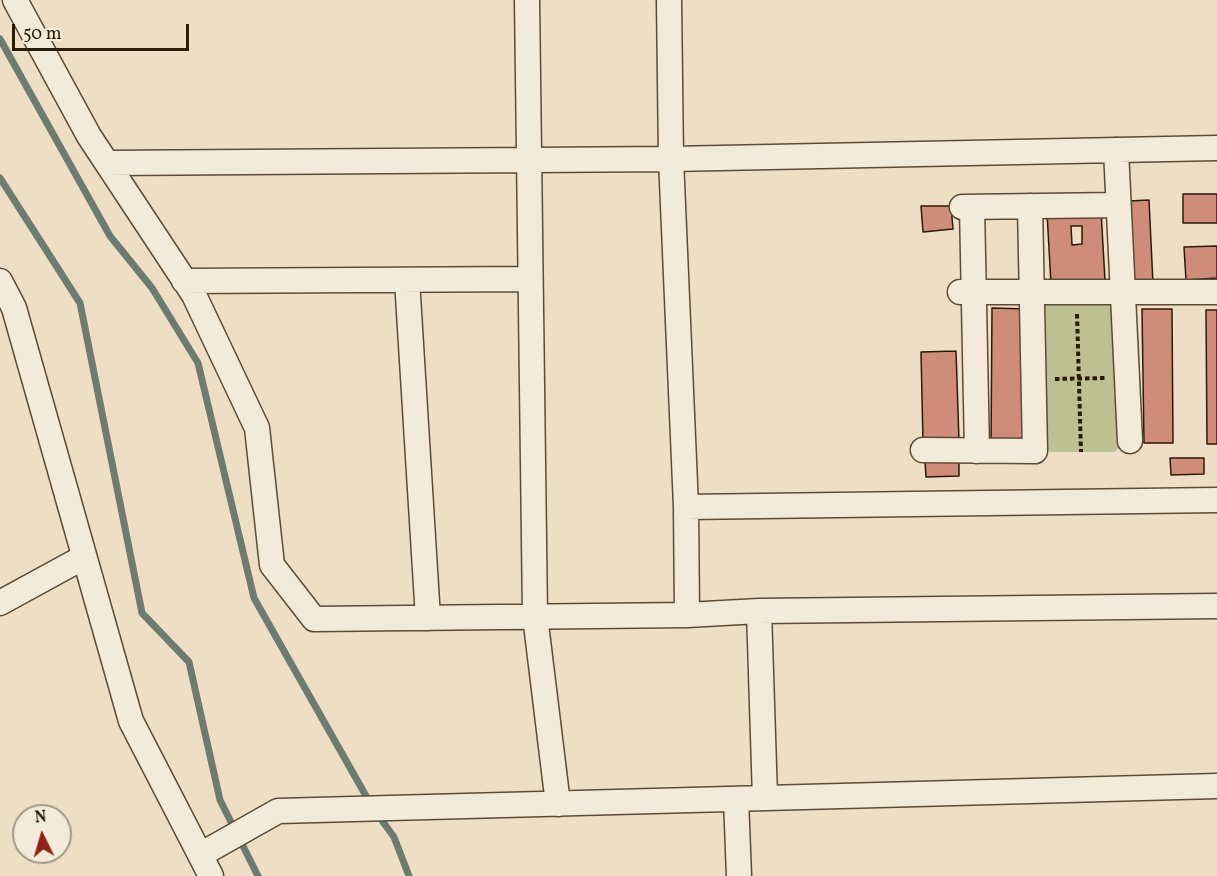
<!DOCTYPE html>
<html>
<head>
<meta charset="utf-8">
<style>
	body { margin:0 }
	#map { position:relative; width:1217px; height:876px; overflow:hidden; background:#eedec5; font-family:Vollkorn,serif }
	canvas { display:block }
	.north { position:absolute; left:12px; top:804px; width:60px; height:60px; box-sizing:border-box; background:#f4ead9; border:2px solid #a49785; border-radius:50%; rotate:355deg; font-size:16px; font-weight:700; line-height:24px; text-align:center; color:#2b1b06 }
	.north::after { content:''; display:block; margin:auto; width:21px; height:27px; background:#8f2418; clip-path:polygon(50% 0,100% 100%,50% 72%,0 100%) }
	.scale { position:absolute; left:12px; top:24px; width:177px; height:27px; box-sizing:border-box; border:3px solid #2b1b06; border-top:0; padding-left:8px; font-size:18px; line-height:21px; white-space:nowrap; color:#2b1b06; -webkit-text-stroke:4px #f4ead9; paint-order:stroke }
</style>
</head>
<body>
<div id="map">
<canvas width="1217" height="876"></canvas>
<div class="north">N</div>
<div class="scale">50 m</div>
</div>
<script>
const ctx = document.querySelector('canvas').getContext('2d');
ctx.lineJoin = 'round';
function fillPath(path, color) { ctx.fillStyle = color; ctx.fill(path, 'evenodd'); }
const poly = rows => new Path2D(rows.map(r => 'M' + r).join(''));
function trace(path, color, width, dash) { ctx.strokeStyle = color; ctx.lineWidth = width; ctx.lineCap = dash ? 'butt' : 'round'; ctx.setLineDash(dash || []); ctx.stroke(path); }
const green = poly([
	[1039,302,1118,302,1126,442,1114,452,1050,452,1041,443]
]);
const stream = poly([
	[0,39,110,236,152,288,198,363,254,598,370,803],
	[0,178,80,303,142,613,189,662,220,800,258,876],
	[378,815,394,837,409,876]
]);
const building = poly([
	[1183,194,1217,194,1217,223,1183,223,1183,194],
	[1149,200,1153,284,1133,285,1129,201,1149,200],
	[921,206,951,206,953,229,923,232,921,206],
	[1101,210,1105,281,1051,284,1047,213,1101,210],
	[1071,226,1082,226,1082,244,1072,245,1071,226],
	[1217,246,1217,278,1186,280,1184,247,1217,246],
	[992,308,1027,309,1025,448,991,448,992,308],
	[1142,309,1172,309,1173,443,1144,443,1142,309],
	[1206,310,1217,310,1217,444,1207,444,1206,310],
	[956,351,959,441,923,442,921,352,956,351],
	[1170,458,1204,458,1204,474,1171,475,1170,458],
	[959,460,959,476,926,477,925,461,959,460]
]);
const path = poly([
	[1077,314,1081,452],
	[1055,379,1105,378]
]);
const minor = poly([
	[15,0,89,136,194,295,257,428,272,565,314,619,687,615,759,611,1217,606],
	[527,0,535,616,558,804],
	[669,0,671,159,686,507,687,615],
	[1116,150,1130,441],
	[107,163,671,159,1217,148],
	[962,207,1118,205],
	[972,207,977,451],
	[407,280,428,618],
	[0,281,14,308,131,721,211,876],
	[184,281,530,279],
	[960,292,1217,292],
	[923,450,1035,451,1030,206],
	[686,507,1217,500],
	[0,603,84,557],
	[759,611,765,798],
	[736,799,739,876],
	[200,855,278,811,1217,786]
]);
fillPath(green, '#bdc091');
trace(stream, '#6d7c6e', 7);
fillPath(building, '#cf8d79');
trace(building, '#2b1b06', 1.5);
trace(minor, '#5c4c36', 27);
trace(path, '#2b1b06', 4, [4.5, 3]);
trace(minor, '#f4ead9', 24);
</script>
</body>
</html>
